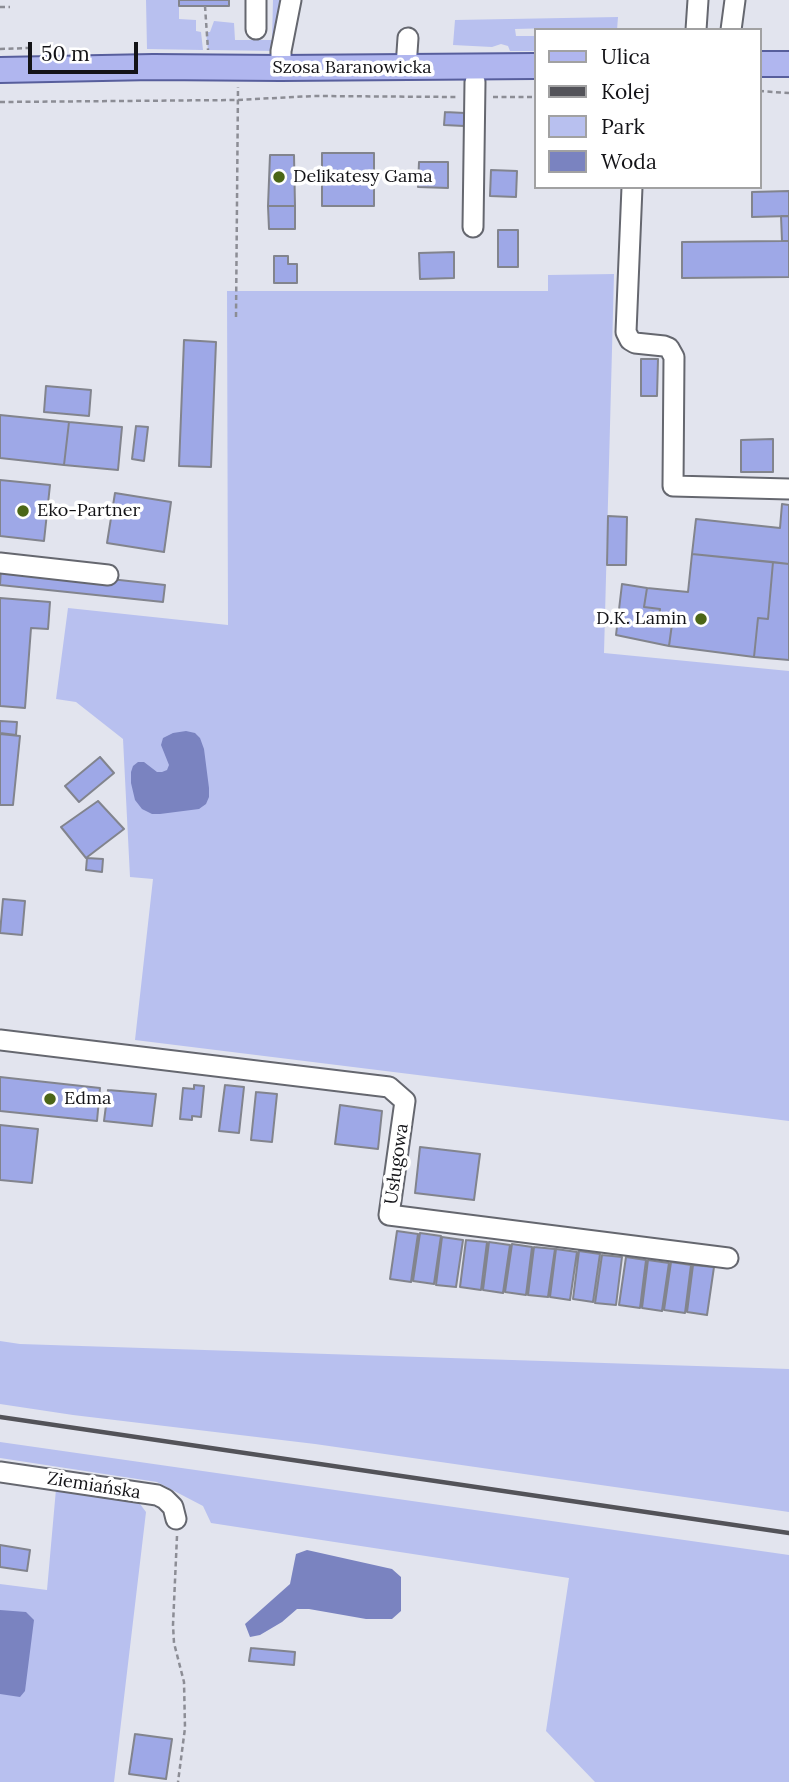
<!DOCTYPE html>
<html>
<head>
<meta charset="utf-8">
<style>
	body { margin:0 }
	#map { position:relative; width:789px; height:1782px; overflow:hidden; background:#e2e4ee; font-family:Lora,serif }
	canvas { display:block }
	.legend { position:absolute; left:534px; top:28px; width:228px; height:161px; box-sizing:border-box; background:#fff; border:2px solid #a1a1a2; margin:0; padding:9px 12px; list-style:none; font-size:21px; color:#131317 }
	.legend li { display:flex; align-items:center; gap:14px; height:35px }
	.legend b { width:35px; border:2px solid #a1a1a2 }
	.scale { position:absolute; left:28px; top:42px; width:110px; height:32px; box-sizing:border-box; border:4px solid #131317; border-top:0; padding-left:9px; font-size:21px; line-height:24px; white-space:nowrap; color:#131317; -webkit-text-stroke:5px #fff; paint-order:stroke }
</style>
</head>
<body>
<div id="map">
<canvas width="789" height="1782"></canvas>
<ul class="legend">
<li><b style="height:9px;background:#b0b6ef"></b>Ulica</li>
<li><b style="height:9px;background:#535359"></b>Kolej</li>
<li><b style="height:19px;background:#b8c0ef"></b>Park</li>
<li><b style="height:19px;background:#7a83c0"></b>Woda</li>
</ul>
<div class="scale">50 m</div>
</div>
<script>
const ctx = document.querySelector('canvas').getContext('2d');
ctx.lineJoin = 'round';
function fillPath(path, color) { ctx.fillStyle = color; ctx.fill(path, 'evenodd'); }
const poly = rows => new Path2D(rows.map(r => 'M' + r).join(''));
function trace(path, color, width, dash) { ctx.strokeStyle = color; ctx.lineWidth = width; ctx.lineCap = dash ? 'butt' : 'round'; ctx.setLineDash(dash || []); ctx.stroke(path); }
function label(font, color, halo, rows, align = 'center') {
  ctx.font = font + ' Lora,serif'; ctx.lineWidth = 7; ctx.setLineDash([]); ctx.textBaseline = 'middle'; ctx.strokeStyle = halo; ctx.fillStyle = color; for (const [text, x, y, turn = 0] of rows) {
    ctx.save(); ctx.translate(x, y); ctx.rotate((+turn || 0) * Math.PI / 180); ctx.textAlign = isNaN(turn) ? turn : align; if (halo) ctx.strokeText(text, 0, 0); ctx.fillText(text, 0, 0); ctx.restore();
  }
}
const green = poly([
	[146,0,179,0,179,19,196,20,196,31,201,32,203,50,147,49],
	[273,0,283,0,275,51,208,50,206,32,210,32,214,21,234,23,235,40,272,40],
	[618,17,617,30,554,30,554,28,515,29,516,36,535,36,535,51,510,51,508,46,501,44,492,47,453,45,455,20],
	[614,274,604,653,789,671,789,1121,135,1040,153,879,130,877,123,739,76,702,56,699,68,608,228,625,227,291,548,291,548,275],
	[0,1341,20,1344,789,1369,789,1512,315,1444,73,1415,0,1404],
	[0,1442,789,1555,789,1782,595,1782,546,1731,569,1578,211,1523,203,1506,157,1482,0,1458],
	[56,1489,137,1500,146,1512,114,1782,0,1782,0,1584,47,1590]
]);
const water = poly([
	[186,731,195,733,200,738,204,749,209,788,209,797,206,804,199,809,160,814,152,814,142,809,135,800,131,783,131,772,133,766,138,762,144,762,157,772,162,772,167,770,169,765,161,745,163,738,173,733],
	[307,1550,392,1569,401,1577,401,1611,392,1619,366,1619,309,1609,297,1609,282,1622,260,1635,250,1637,245,1624,290,1584,296,1554],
	[0,1610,26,1612,34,1620,25,1691,20,1697,0,1694]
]);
const building = poly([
	[179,0,229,0,229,6,179,6,179,0],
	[445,112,465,113,464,126,444,125,445,112],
	[322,153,374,153,374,206,322,206,322,153],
	[270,155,294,155,295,206,268,206,270,155],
	[419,162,448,162,448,188,418,187,419,162],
	[491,170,517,171,516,197,490,196,491,170],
	[789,191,789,216,752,217,752,192,789,191],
	[268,206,295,206,295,229,269,229,268,206],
	[781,216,789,216,789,241,782,241,781,216],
	[498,230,518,230,518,267,498,267,498,230],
	[782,241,789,241,789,277,682,278,682,242,782,241],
	[454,252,454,278,420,279,419,253,454,252],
	[274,256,288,256,288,264,297,264,297,283,274,283,274,256],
	[184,340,216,342,211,467,179,466,184,340],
	[641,359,658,359,657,396,641,396,641,359],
	[46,386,91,390,89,416,44,412,46,386],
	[0,415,69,422,64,465,0,458,0,415],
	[69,422,122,427,118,470,64,465,69,422],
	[136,426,148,427,144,461,132,459,136,426],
	[773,439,773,472,741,472,741,440,773,439],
	[0,480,50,485,44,541,0,536,0,480],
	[115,493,171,502,164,552,107,543,115,493],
	[782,504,789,505,789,564,692,554,696,519,780,528,782,504],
	[608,516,627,517,626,565,607,565,608,516],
	[692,554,773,562,768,619,758,618,754,657,669,646,672,624,658,622,660,609,644,607,647,588,688,592,692,554],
	[773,562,789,564,789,660,754,657,758,618,768,619,773,562],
	[1,567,165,585,163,602,0,585,1,567],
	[622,584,647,588,644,607,660,609,658,622,672,624,669,646,616,635,622,584],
	[0,598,50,602,48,629,31,628,25,708,0,706,0,598],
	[0,721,17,722,16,735,0,733,0,721],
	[0,734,20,736,13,805,0,805,0,734],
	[100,757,114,773,79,802,65,786,100,757],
	[98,801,124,829,86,858,61,827,98,801],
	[87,858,103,859,102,872,86,870,87,858],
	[3,899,25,901,22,935,0,933,3,899],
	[0,1077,100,1088,97,1121,0,1111,0,1077],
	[194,1085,204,1086,201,1117,192,1116,192,1120,180,1119,183,1088,194,1089,194,1085],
	[225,1085,244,1087,239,1133,219,1131,225,1085],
	[108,1090,156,1094,152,1126,104,1121,108,1090],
	[256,1092,277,1094,272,1142,251,1140,256,1092],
	[340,1105,382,1111,378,1149,335,1144,340,1105],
	[0,1125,38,1129,32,1183,0,1180,0,1125],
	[420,1147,480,1154,474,1200,415,1193,420,1147],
	[397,1231,418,1234,411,1282,390,1279,397,1231],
	[420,1233,441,1236,434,1284,413,1281,420,1233],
	[442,1237,463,1240,456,1287,436,1285,442,1237],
	[466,1240,487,1242,481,1290,460,1287,466,1240],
	[489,1242,510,1245,503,1293,483,1290,489,1242],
	[512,1244,532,1247,526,1295,505,1292,512,1244],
	[534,1247,555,1249,548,1297,528,1295,534,1247],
	[556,1249,577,1252,570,1300,550,1297,556,1249],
	[579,1251,600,1254,593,1302,573,1299,579,1251],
	[602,1255,622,1257,616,1305,595,1303,602,1255],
	[626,1257,646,1260,640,1308,619,1305,626,1257],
	[648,1260,669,1263,662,1311,642,1308,648,1260],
	[671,1262,691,1265,685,1313,664,1310,671,1262],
	[693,1265,714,1267,707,1315,687,1312,693,1265],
	[0,1545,30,1550,27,1571,0,1567,0,1545],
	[251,1648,295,1652,294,1665,249,1661,251,1648],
	[135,1734,172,1739,166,1779,129,1774,135,1734]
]);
const path = poly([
	[205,6,208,50],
	[0,7,10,7],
	[0,49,28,48],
	[759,91,789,93],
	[493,97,535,97],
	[0,102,236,100,314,96,458,97],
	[236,317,238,87],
	[177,1536,173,1625,174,1643,184,1682,185,1728,178,1782]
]);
const minor = poly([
	[256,0,256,29],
	[696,30,698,0],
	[731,30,735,0],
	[406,67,408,38],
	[281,68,281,51,291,0],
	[632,187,626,332,630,340,635,343,664,346,669,348,674,357,673,486,789,489],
	[473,227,475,82],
	[0,563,108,575],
	[0,1040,389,1087,405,1101,389,1215,728,1258],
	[0,1472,157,1495,165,1499,173,1507,176,1519]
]);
const major = poly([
	[759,64,789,64],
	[0,70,153,67,281,68,535,66]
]);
const rail = poly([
	[0,1417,789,1533]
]);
const markers = [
	[279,177,7,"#4b6617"],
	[23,511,7,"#4b6617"],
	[701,619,7,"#4b6617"],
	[50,1099,7,"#4b6617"]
];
const streetNames = [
	["Szosa Baranowicka",352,68],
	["Usługowa",397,1164,-82],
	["Ziemiańska",94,1486,9]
];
const poiNames = [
	["Delikatesy Gama",293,177],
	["Eko-Partner",37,511],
	["D.K. Lamin",687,619,"right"],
	["Edma",64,1099]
];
fillPath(green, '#b8c0ef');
fillPath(water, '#7a83c0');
fillPath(building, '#9ea8e7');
trace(building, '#82848d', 2);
trace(minor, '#65676f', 23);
trace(major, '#575e9c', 28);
trace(path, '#8c8d95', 2.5, [5, 3.5]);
trace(minor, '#fff', 19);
trace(major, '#b0b6ef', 24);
trace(rail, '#535359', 4.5);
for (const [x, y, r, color] of markers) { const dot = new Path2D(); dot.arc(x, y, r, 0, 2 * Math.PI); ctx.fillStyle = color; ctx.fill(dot); trace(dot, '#fff', 2.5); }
label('18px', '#131317', '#fff', streetNames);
label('18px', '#131317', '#fff', poiNames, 'left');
</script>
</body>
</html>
